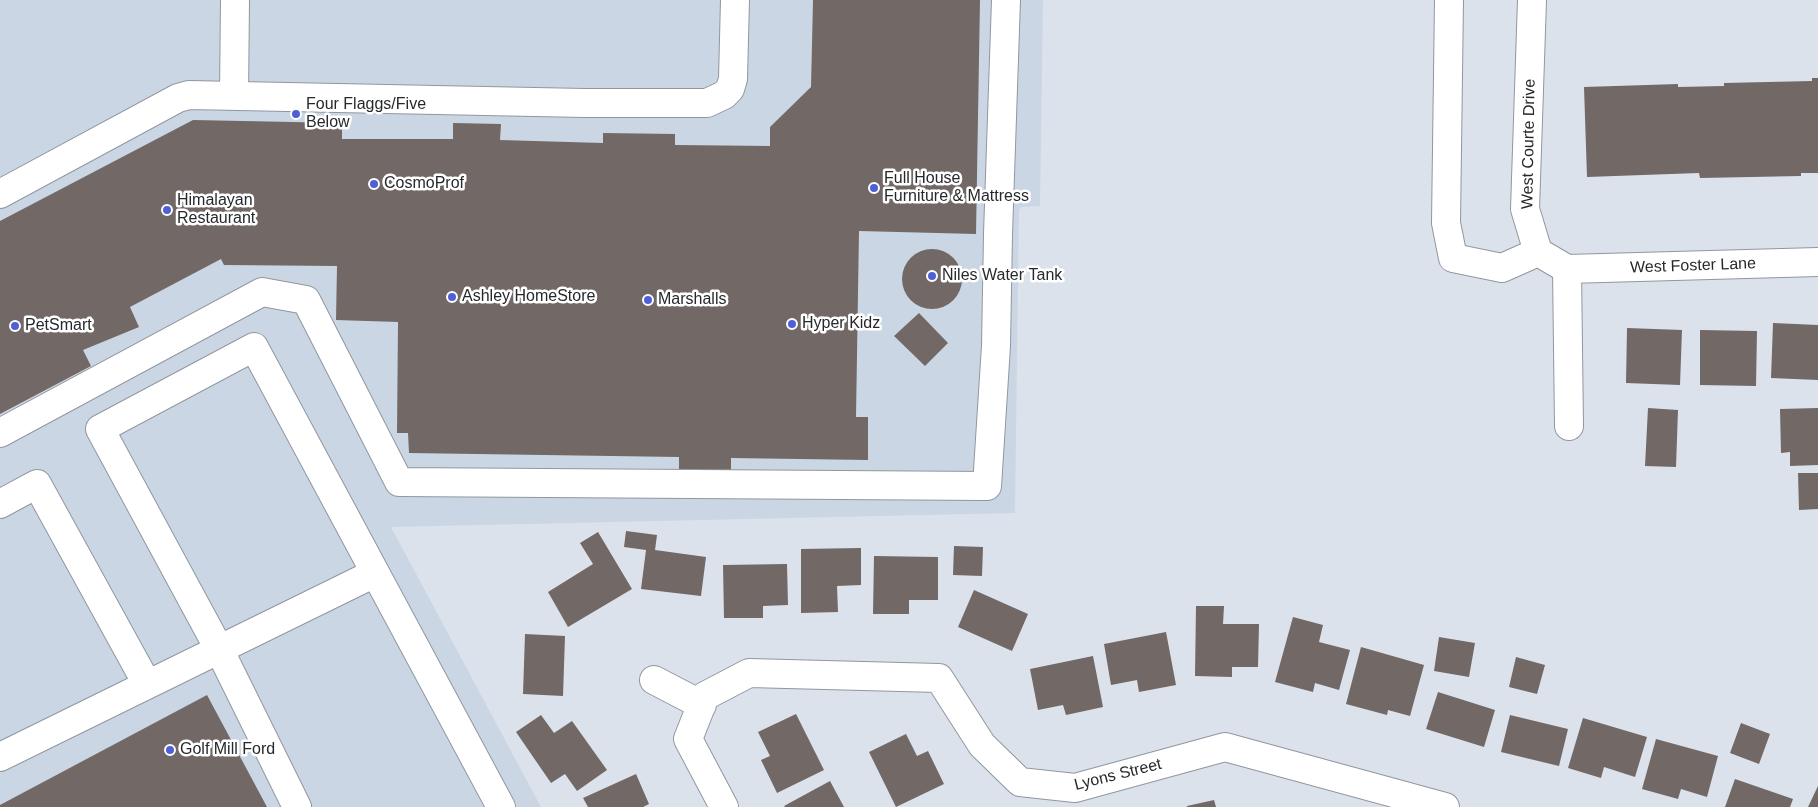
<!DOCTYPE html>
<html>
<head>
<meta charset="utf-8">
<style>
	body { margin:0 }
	canvas { display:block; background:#dbe2eb }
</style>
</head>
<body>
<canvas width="1818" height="807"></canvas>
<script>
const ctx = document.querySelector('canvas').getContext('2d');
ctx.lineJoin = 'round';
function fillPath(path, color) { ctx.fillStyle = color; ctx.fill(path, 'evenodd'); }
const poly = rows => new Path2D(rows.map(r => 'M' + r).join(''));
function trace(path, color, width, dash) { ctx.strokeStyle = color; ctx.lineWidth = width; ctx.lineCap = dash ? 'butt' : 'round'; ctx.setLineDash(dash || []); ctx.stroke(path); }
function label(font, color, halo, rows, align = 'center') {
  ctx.font = font + ' Arial,sans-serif'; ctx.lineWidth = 5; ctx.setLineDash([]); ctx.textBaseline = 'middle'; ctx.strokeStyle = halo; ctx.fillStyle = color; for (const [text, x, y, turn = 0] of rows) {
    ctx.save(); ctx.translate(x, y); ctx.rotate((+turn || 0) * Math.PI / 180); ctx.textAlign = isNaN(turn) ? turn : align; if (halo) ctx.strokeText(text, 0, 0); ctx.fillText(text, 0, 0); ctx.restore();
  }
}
const built = poly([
	[0,0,1043,0,1040,206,1021,207,1019,210,1015,513,391,527,541,807,0,807]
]);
const building = poly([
	[813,0,980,0,976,234,859,231,856,417,868,417,868,460,731,458,731,474,679,473,679,457,409,453,408,433,397,433,398,322,336,320,337,266,224,265,221,259,130,307,139,327,83,350,91,366,0,414,0,221,193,120,342,123,342,139,453,139,453,123,501,124,500,140,603,143,603,133,675,134,675,145,770,146,770,127,811,87],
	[1812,78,1818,78,1818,173,1801,173,1801,176,1700,178,1699,173,1587,177,1584,87,1678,84,1678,87,1724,86,1724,83,1812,81],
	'902 279a30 30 0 1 1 60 0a30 30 0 1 1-60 0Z',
	[919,313,948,343,925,366,894,336],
	[1773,323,1818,325,1818,380,1771,378],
	[1627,328,1682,330,1680,385,1626,383],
	[1700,330,1757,331,1756,386,1700,385],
	[1648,408,1678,410,1676,467,1645,466],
	[1818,408,1818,465,1790,466,1790,452,1781,453,1780,409],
	[1798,473,1818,473,1818,509,1799,510],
	[626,531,657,535,655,550,706,557,701,596,641,589,646,550,624,547],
	[598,532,632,589,568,627,548,592,593,564,580,543],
	[954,546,983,547,982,576,953,575],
	[861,548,861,585,837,586,838,612,801,613,801,549],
	[874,556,938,557,938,600,909,600,909,614,873,614],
	[787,564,788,605,763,606,763,618,724,618,723,565],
	[974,590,1028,614,1012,651,958,627],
	[1196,606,1224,606,1223,624,1259,624,1258,667,1232,667,1232,677,1195,676],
	[1293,617,1323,625,1319,642,1350,650,1339,690,1315,683,1313,692,1275,682],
	[1166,632,1176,685,1139,692,1137,680,1111,685,1104,644],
	[525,634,565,636,563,696,523,694],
	[1439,637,1475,643,1469,677,1434,671],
	[1361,647,1424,665,1410,716,1388,710,1387,715,1346,704],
	[1093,656,1103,707,1066,715,1063,705,1038,710,1030,669],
	[1516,657,1545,665,1537,694,1509,687],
	[1438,692,1495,710,1484,747,1426,729],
	[207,695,267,807,0,807,0,805],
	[796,714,824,770,777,793,761,760,770,756,758,732],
	[541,715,554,733,572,721,607,770,577,791,565,774,551,783,516,732],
	[1510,715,1568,729,1559,766,1501,752],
	[1583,718,1647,737,1635,777,1604,767,1601,778,1568,768],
	[1741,723,1770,734,1759,764,1730,753],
	[906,734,917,756,928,751,944,784,896,807,869,752],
	[1656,739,1718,756,1707,797,1681,789,1678,799,1642,789],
	[636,774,649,804,643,807,588,807,583,798],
	[1735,779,1793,799,1790,807,1725,807],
	[830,781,844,807,785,807,784,806],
	[1818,786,1818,807,1808,807],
	[1214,800,1216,807,1187,807,1187,806]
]);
const minor = poly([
	[1449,0,1446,223,1453,258,1502,268,1538,252],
	[1532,0,1525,209,1538,252,1567,269],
	[234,96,235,0],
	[0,194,178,98,189,95,584,103,707,103,724,95,730,89,733,79,735,0],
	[1567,269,1818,262],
	[1567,269,1569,426],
	[0,433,262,292,306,300,399,482,987,486,996,346,998,234,1006,0],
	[0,504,37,484,147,684],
	[654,680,702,705],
	[0,757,375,573],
	[297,807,219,649,100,429,254,347,501,807],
	[724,807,688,739,705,696,749,673,939,678,982,745,1020,782,1075,788,1225,747,1445,807]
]);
const markers = [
	[296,114,5,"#4f60d6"],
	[374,184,5,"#4f60d6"],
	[874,188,5,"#4f60d6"],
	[167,210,5,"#4f60d6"],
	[932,276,5,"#4f60d6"],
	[452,297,5,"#4f60d6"],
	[648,300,5,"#4f60d6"],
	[792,324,5,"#4f60d6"],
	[15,326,5,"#4f60d6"],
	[170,750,5,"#4f60d6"]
];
const poiNames = [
	["Four Flaggs/Five",306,105],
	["Below",306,123],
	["Full House",884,179],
	["Furniture & Mattress",884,197],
	["CosmoProf",384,184],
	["Himalayan",177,201],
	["Restaurant",177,219],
	["Niles Water Tank",942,276],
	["Ashley HomeStore",462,297],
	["Marshalls",658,300],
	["Hyper Kidz",802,324],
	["PetSmart",25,326],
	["Golf Mill Ford",180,750]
];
const streetNames = [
	["West Courte Drive",1529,144,-89],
	["West Foster Lane",1693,266,-2],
	["Lyons Street",1118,775,-14]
];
fillPath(built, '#cbd6e5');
fillPath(building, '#726865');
trace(minor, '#91979f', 30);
trace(minor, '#fff', 28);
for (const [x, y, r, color] of markers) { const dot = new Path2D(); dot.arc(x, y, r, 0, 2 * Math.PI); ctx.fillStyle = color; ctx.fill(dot); trace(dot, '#fff', 2); }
label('16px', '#26292c', '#fff', poiNames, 'left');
label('16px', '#26292c', '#fff', streetNames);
</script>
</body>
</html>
